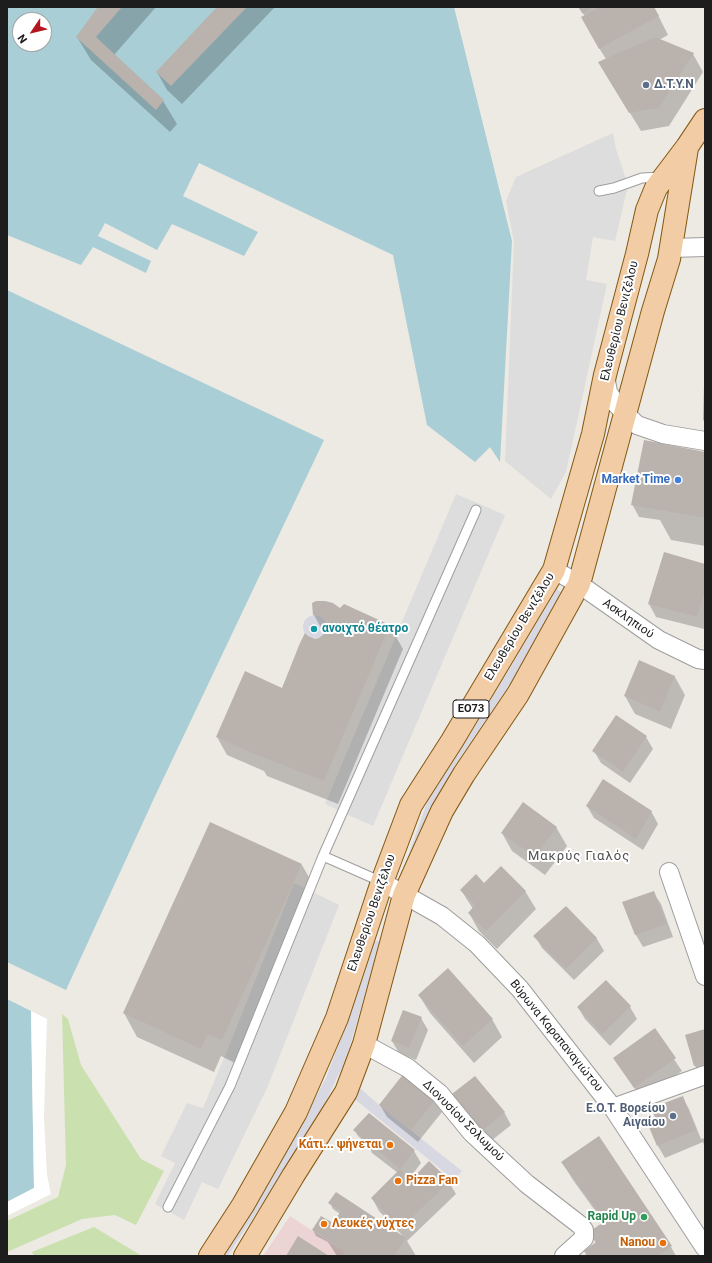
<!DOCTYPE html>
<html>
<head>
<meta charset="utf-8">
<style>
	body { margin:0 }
	#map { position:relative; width:712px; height:1263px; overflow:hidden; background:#ede9e3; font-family:Roboto,sans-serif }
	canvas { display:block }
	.frame { position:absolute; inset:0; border:8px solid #1d1d1d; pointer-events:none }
	.north { position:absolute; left:12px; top:12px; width:40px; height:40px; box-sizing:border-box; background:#fff; border:1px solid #a5a5a5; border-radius:50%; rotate:235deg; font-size:11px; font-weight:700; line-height:16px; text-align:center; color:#1d1d1d }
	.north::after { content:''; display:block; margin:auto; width:14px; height:18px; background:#b3161e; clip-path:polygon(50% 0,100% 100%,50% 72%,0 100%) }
</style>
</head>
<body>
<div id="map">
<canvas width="712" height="1263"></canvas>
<div class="frame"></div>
<div class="north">N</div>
</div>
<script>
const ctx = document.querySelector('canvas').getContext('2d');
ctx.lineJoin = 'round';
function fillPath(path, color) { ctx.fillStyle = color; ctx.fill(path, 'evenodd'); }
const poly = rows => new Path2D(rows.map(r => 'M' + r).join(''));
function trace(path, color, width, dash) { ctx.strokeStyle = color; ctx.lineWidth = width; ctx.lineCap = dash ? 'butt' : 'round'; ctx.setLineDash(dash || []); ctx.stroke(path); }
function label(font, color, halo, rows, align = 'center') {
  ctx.font = font + ' Roboto,sans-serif'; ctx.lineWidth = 4; ctx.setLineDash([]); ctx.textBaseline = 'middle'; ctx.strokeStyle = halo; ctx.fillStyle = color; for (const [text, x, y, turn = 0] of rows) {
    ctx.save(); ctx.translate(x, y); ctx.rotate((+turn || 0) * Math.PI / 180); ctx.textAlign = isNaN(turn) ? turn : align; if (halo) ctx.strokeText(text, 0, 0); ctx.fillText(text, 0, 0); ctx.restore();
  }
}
const commercial = poly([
	[290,1216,351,1256,263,1256]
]);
const grass = poly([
	[62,1014,68,1019,81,1065,141,1159,164,1171,136,1225,115,1215,82,1219,7,1252,7,1221,58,1197,66,1165],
	[94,1227,142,1256,34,1256,32,1252]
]);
const parking = poly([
	[613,133,616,149,628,185,615,241,593,237,586,280,607,284,566,472,551,499,505,461,514,242,506,201,516,177],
	[456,494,505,515,373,826,325,804],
	[294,883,339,905,267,1088,218,1189,202,1182,184,1220,155,1204,175,1163,161,1156,187,1103,203,1108,229,1046]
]);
const plaza = poly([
	[557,589,568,598,451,771,404,867,428,800,475,727],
	'303 627a12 12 0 1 1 24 0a12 12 0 1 1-24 0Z',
	[374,941,381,941,346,1059,311,1132,240,1237,228,1256,220,1256,273,1177,326,1078,347,1022],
	[351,1080,379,1105,462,1171,454,1180,346,1092]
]);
const water = poly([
	[7,7,454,7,512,241,500,462,490,447,475,462,427,425,393,255,199,163,183,196,258,232,244,256,172,224,157,250,105,223,98,236,151,261,146,273,93,247,81,265,7,235],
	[20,20,44,20,44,44,20,44],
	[7,290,324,440,156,794,66,990,7,962],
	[7,999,31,1011,34,1188,7,1202]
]);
const pier = poly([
	[31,1011,47,1019,44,1117,47,1175,51,1194,7,1216,7,1202,34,1188]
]);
const shadow = poly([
	[99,7,156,7,114,55,163,101,177,124,170,132,91,60,77,37],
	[219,7,275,7,182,104,167,90,157,72],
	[579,7,654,7,668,35,659,40,693,54,703,72,669,126,641,131,610,80,606,59,599,48,585,16],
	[705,453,705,546,671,540,660,520,639,517,632,504],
	[705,565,705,625,704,629,656,617,649,604],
	[341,610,390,626,403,649,338,804,267,776,264,771,227,755,217,737,283,689,315,640,323,638,328,628,321,628,314,615],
	[639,662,675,677,685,695,671,729,635,714,625,696],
	[646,737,653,749,630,783,601,763,594,751],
	[587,806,651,811,658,824,643,850,594,818],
	[556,827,567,846,545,875,512,851,502,833],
	[302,865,315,888,235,1063,221,1056,214,1072,137,1037,124,1013],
	[484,884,525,891,536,909,497,949,479,931,469,913,473,909,461,890],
	[653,892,661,904,673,937,643,947,636,935,623,903],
	[566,908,597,939,604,951,574,980,542,948,535,936],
	[606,981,630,1007,637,1019,610,1046,585,1019,578,1007],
	[419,995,492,1019,502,1037,474,1063,430,1013],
	[421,1018,428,1030,416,1060,399,1053,392,1041],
	[654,1030,682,1071,642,1099,614,1058],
	[705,1030,705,1077,702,1078,695,1066,686,1035],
	[439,1094,446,1107,418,1142,387,1117,380,1105],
	[682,1097,689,1109,701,1139,705,1138,705,1148,703,1142,665,1158,658,1146,651,1128,659,1124],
	[450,1098,504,1112,511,1125,486,1145],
	[380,1124,414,1151,421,1163,409,1179,411,1182,449,1182,456,1194,407,1241,416,1256,337,1256,328,1242,316,1236,313,1230,333,1224,340,1214,333,1209,330,1203,403,1236,379,1211,372,1198,398,1173,372,1153,369,1146,358,1136,355,1131],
	[562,1162,671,1247,676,1256,588,1256,596,1243,590,1233,604,1223,573,1180]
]);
const building = poly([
	[98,7,122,7,96,37,164,100,156,110,76,37],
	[217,7,247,7,171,86,156,72],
	[578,7,594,7,583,14],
	[600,7,654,7,659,16,599,49,581,17],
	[655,37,694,53,659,108,629,113,598,62],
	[704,385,705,385,705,421,703,420],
	[644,440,705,452,705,518,631,505],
	[664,552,705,564,705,590,697,617,648,604],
	[316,601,325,601,333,603,340,608,344,604,390,625,324,781,252,753,216,737,245,671,282,688,300,643,305,633,308,636,315,639,319,638,324,634,327,628,325,621,321,616,313,615,312,603],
	[639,660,675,676,660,712,624,696],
	[616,715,647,736,623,772,592,751],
	[603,779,652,811,636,839,586,806],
	[523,802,557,827,535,857,501,833],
	[210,822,302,864,222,1040,208,1034,201,1049,123,1013],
	[501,866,526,891,486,931,468,913,475,905,460,890,476,874,484,883],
	[654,891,667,924,635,935,622,902],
	[566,906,597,938,566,969,533,936],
	[448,968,493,1019,463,1046,418,995],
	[606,980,631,1006,602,1034,577,1007],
	[403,1010,422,1017,409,1048,391,1041],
	[655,1028,676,1058,634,1088,613,1058],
	[705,1029,705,1063,694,1066,685,1035],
	[408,1068,440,1094,411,1130,379,1105],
	[475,1076,505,1112,478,1134,448,1097],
	[683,1096,696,1130,657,1146,649,1127,658,1124,651,1108],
	[369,1113,415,1150,400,1169,353,1130],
	[599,1136,672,1246,657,1256,587,1256,584,1251,596,1242,589,1232,605,1221,561,1162],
	[429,1161,450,1181,400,1229,371,1198,400,1169,411,1180],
	[336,1192,406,1238,394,1256,342,1256,345,1252,324,1237,312,1230,321,1216,333,1223,341,1211,328,1203],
	[298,1236,329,1256,286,1256]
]);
const service = poly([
	[599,191,614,188,642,178,662,177],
	[382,882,323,856,476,510],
	[168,1207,230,1086,323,856]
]);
const minor = poly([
	[672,248,705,247],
	[605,375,608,392,615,403,637,425,663,434,705,441],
	[554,570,579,584,659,640,698,659,705,660],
	[669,872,705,976],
	[382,882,442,916,477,944,520,989,613,1108,705,1248],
	[364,1044,408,1068,440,1094,472,1133,501,1160,527,1184,580,1225,584,1230,584,1238,564,1256],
	[613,1108,705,1075]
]);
const primary = poly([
	[210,1256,243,1205,296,1112,337,1018,382,882,411,805,452,741,554,570,593,434,605,375,637,254,647,210,656,188,687,147,705,120],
	[245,1256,293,1176,346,1092,364,1044,404,895,442,811,464,774,518,694,579,584,618,440,653,311,669,259,687,148]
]);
const markers = [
	[646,85,4,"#5c6f8a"],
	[678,480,4,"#3f7fe0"],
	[314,629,4,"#0f9aa8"],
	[673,1116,4,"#5c6f8a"],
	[390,1145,4,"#e8710a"],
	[398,1181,4,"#e8710a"],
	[644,1217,4,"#2e9e5b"],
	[324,1224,4,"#e8710a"],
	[663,1243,4,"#e8710a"]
];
const shields = [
	[471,709,36]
];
const shieldNames = [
	["ΕΟ73",471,709]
];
const serviceNames = [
	["Δ.Τ.Υ.Ν",654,85],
	["Ε.Ο.Τ. Βορείου",665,1109,"right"],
	["Αιγαίου",665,1123,"right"]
];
const streetNames = [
	["Ελευθερίου Βενιζέλου",620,321,-76],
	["Ασκληπιού",628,619,35],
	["Ελευθερίου Βενιζέλου",520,627,-59],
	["Ελευθερίου Βενιζέλου",372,913,-71],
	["Βύρωνα Καραπαναγιώτου",556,1036,51],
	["Διονυσίου Σολωμού",463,1121,45]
];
const shopNames = [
	["Market Time",670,480]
];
const cultureNames = [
	["ανοιχτό θέατρο",322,629]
];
const foodNames = [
	["Κάτι... ψήνεται",382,1145],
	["Pizza Fan",406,1181,"left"],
	["Λευκές νύχτες",332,1224,"left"],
	["Nanou",655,1243]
];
const leisureNames = [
	["Rapid Up",636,1217]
];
const neighbourhoodNames = [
	["Μακρύς Γιαλός",579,857]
];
fillPath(commercial, '#ecd4d4');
fillPath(grass, '#cae1af');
fillPath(parking, '#ddd');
fillPath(plaza, '#d8d8e2');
fillPath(water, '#a9ced6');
fillPath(pier, '#fff');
fillPath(shadow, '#0003');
fillPath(building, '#b9b2ad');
trace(service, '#9e9e9e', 11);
trace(minor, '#9e9e9e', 20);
trace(primary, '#845811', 24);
trace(service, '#fff', 9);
trace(minor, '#fff', 18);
trace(primary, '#f1cca4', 22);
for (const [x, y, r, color] of markers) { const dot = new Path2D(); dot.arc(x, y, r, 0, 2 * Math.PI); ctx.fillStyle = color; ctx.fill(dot); trace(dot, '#fff', 1.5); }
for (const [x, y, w] of shields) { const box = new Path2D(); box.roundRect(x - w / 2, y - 9, w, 18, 3); ctx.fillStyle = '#fff'; ctx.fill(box); trace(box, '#1d1d1d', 1); }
label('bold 11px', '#1d1d1d', null, shieldNames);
label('bold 12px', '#4e5e75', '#fff', serviceNames, 'left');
label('12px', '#1d1d1d', '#fff', streetNames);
label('bold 12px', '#366cbe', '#fff', shopNames, 'right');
label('bold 12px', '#0d838f', '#fff', cultureNames, 'left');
label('bold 12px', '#c56008', '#fff', foodNames, 'right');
label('bold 12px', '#27864d', '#fff', leisureNames, 'right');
ctx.letterSpacing = '1px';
label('13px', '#505050', '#fff', neighbourhoodNames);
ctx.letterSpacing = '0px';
</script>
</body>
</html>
